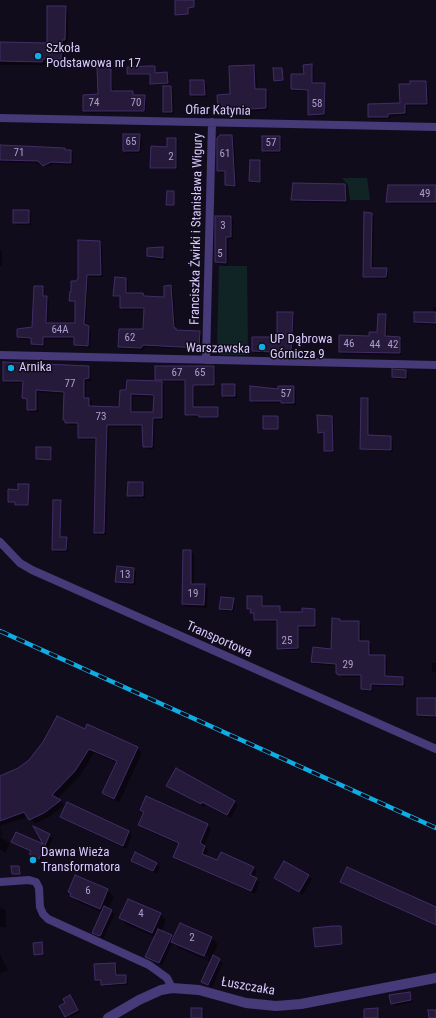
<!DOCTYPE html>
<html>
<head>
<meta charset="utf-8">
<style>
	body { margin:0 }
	canvas { display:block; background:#110c1c }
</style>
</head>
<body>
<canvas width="436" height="1018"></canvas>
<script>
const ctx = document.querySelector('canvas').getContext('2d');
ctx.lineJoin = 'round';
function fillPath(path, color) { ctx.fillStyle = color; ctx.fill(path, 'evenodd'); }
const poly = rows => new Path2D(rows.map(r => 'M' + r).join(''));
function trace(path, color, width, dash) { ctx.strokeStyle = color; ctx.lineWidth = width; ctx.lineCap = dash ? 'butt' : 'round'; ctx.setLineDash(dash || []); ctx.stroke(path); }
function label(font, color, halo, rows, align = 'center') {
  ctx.font = font + ' "Roboto Condensed",sans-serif'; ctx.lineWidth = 3; ctx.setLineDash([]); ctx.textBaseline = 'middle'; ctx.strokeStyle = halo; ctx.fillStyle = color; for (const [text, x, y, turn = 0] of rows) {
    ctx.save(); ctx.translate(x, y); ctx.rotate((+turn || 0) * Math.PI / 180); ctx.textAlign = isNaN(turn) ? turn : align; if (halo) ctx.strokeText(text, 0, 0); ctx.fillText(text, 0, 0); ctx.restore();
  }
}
const green = poly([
	[342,178,367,178,370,200,350,200,348,185],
	[219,266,247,266,248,355,221,355,217,348]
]);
const shadow = poly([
	[176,0,194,0,194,8,188,8,188,15,177,15],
	[65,7,68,10,68,43,64,43,64,62,45,61,45,65,0,65,0,43,48,44],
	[312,65,314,67,314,84,325,84,326,86,325,116,311,116,309,114,309,91,294,91,292,89],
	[254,66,256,69,257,90,265,90,268,92,268,110,221,113,219,111,218,96,231,95],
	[154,67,156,74,169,75,169,84,153,85,151,75,130,75,128,74],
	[108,68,112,73,113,92,133,92,135,96,144,96,146,99,146,112,86,113,84,111,99,95],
	[204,81,206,83,207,97,193,97,191,95],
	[426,82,428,84,429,106,407,106,407,115,390,116,390,119,371,119,369,117,401,104,411,85],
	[171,87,173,89,174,114,166,114,164,112],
	[139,135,142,137,141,153,126,153,124,150],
	[232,136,234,138,237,187,228,187,226,185,226,173,220,173,218,170],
	[279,137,282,139,281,153,265,153,263,150],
	[176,139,178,141,178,169,153,169,151,167],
	[0,146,51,147,71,151,73,153,73,165,54,164,46,167,41,163,0,162],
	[260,161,262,163,261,183,252,183,250,181],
	[345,185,347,187,348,203,294,202,292,199],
	[436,186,436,204,390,204,387,202],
	[29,211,31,214,31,225,16,225,14,222],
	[371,214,374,216,373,269,386,269,388,272,388,279,366,278,364,276],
	[216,217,231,217,233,219,233,239,228,239,228,265,218,264,216,262],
	[100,242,102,245,103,277,88,277,86,326,91,329,90,348,78,347,75,345,75,339,45,339,45,347,34,346,32,344,32,340,20,339,18,337,18,330,33,328,43,287,45,289,45,297,49,299,48,324,76,324,76,303,70,300,72,293,76,282],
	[163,248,165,251,165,260,156,260,148,256],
	[0,250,2,251,2,266,0,266],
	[126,279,128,281,128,294,143,294,145,296,165,298,171,286,173,289,176,330,178,331,199,332,202,335,201,350,146,347,143,350,122,349,119,347,144,330,145,310,123,310,121,308,121,298,114,296],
	[433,307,436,307,436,328,435,325,417,324,415,322,433,313],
	[292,313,294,315,293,355,255,353,253,350,278,338],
	[385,315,387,317,387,338,399,338,402,340,401,355,342,354,340,352,378,333],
	[89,367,91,370,91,381,86,381,86,399,92,401,92,407,120,408,121,391,159,382,156,379,213,367,216,369,215,387,194,386,195,408,217,408,220,411,219,419,188,416,186,414,186,382,160,381,164,385,164,420,155,420,154,449,146,449,144,446,143,427,109,427,106,535,98,535,95,533,97,440,81,440,79,437,79,425,69,425,64,420,65,394,38,392,38,412,31,412,28,410,28,401,23,398,24,383,6,383,4,380],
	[133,396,155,397,154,413,133,413],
	[406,371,408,373,408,380,395,379,393,377],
	[234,385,237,387,237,398,225,398,223,396],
	[294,387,296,390,296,405,285,405,283,403,253,403,251,400,279,390],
	[367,399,370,401,370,436,391,437,393,440,393,452,364,450,361,448],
	[332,417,334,419,334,452,327,452,325,451,325,434,319,432,327,418],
	[50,448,53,451,52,461,39,461,37,459],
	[142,483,145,485,145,498,131,498,128,495],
	[28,485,29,506,17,506,16,503,9,502,19,491],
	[60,501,62,503,61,538,68,540,68,552,55,552,53,550],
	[191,551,194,554,194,585,204,585,208,588,207,608,186,607,183,604],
	[134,569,136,572,135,585,119,584,116,581],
	[261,597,263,599,263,607,279,607,281,613,303,613,315,610,317,612,316,628,299,628,299,650,280,650,278,648,278,622,257,621,255,619,255,614,248,609],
	[233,599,235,602,234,612,222,611,220,608],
	[340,620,342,622,359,622,361,625,361,642,369,642,371,644,371,656,385,656,387,659,387,677,403,678,405,680,405,687,373,686,373,692,364,691,362,689,362,677,342,677,337,673,337,666,315,664,312,662,332,650],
	[432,663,436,663,436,673,432,671],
	[436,699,436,718,420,717,418,715],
	[86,730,137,748,142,753,119,803,108,798,103,793,117,763,94,753,80,776,57,799,65,805,49,817,35,824,28,817,0,826,2,835,0,835,0,777],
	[168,786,234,801,238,805,231,818,206,805,204,807],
	[147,798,208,825,211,829,204,846,208,850,206,856,218,862,253,868,257,871,254,878,260,882,255,894,178,860,174,857,180,845,143,829,140,825,145,813,141,810],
	[68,804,129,832,132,836,126,849,65,820,62,816],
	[35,828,53,838,42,861,33,857,31,854,31,852,12,842,16,833,45,846],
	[0,837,10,843,6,853,0,850],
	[132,860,156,863,160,867,157,874,136,864],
	[308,875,312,879,303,895,276,878],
	[342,882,436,908,436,926,345,885],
	[107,890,114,897,108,909,115,914,103,939,93,933,103,913,78,902,69,891],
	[0,907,6,910,6,927,0,927],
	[160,914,166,920,162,931,174,938,180,924,212,938,218,944,213,957,223,963,212,988,202,981,211,962,179,948,173,942,162,966,149,959,146,956,155,937,127,925,120,918],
	[179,944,209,957,208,959,179,946],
	[341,927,343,945,316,946],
	[42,943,44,955,35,955],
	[0,954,8,970,0,974],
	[115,964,117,966,118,976,126,976,128,978,128,985,104,986,102,982,96,980],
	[410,993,413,1002,394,1006,392,1003],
	[70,997,80,1013,67,1018,66,1016,66,1003],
	[202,1009,204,1011,204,1018,192,1018],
	[377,1010,380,1012,380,1018,365,1018]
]);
const building = poly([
	[175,0,194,0,194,7,188,8,188,14,175,15,175,0],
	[47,6,66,6,65,40,62,40,61,59,43,59,42,62,0,61,0,42,47,43,47,6],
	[312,64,312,83,325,83,324,114,308,115,308,90,291,89,291,74,304,74,303,65,312,64],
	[254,65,255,89,266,89,266,108,218,111,217,95,230,94,229,66,254,65],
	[150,66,155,66,155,73,167,72,168,83,150,84,150,74,127,74,127,67,150,66],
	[97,67,109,67,109,69,111,69,111,91,133,91,133,95,145,95,144,111,83,111,83,95,98,94,97,67],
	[273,68,282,68,283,80,274,81,273,68],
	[190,80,204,80,205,95,190,95,190,80],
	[410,81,426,81,427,104,405,104,405,113,388,114,388,117,368,117,368,104,400,103,399,84,410,84,410,81],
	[163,86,171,86,172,112,163,112,163,86],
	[123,134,140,134,139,151,123,151,123,134],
	[220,135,232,135,235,186,225,185,225,171,217,171,217,138,220,135],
	[262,136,280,136,280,151,262,151,262,136],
	[167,138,176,138,176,168,150,168,151,146,167,147,167,138],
	[0,145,65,148,65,150,71,150,71,163,51,162,43,166,38,161,0,160,0,145],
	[250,160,260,160,260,182,249,181,250,160],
	[293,183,345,184,346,201,291,200,293,183],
	[388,185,436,185,436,202,386,202,388,185],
	[167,191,174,191,174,205,166,205,167,191],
	[13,210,29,210,29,223,13,223,13,210],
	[364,212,372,213,371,268,387,268,386,277,363,277,364,212],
	[215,216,231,216,231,237,226,237,226,263,215,262,215,216],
	[78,240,100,241,101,275,87,275,84,324,89,326,88,346,74,345,74,337,43,337,43,345,31,344,31,338,17,337,17,329,32,327,34,286,43,286,43,296,47,296,46,323,75,323,75,301,69,301,70,291,71,292,71,281,76,281,78,278,78,240],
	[163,247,163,258,147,256,147,248,163,247],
	[115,277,126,278,126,293,143,293,144,296,164,297,164,286,171,285,174,328,176,328,176,330,200,331,199,348,143,345,141,348,118,347,119,329,143,329,144,308,120,308,120,296,113,296,115,277],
	[277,312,293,312,291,353,252,351,252,337,277,337,277,312],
	[414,312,436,312,436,323,414,322,414,312],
	[378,314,386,314,385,336,400,337,400,353,339,352,339,335,369,336,369,332,377,332,378,314],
	[3,362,89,366,89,378,84,379,84,398,89,398,89,406,119,407,120,390,126,390,127,380,162,381,162,418,153,418,152,447,143,447,142,425,107,425,104,533,94,533,96,438,78,438,78,423,65,423,65,420,63,420,64,392,36,390,36,410,27,410,27,399,22,398,23,381,3,381,3,362],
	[131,394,154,395,153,412,131,412,131,394],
	[155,366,214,366,214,385,193,385,193,407,218,407,218,417,199,417,198,415,185,415,185,380,155,380,155,366],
	[392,369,406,370,406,378,392,377,392,369],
	[222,384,235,384,235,396,222,396,222,384],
	[250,386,278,389,278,386,294,386,294,403,281,403,281,401,250,401,250,386],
	[361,398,368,398,368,435,391,436,391,450,360,449,361,398],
	[317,415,332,416,333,451,324,451,324,432,318,433,317,415],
	[263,416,278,416,278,429,263,429,263,416],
	[36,447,51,447,51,460,36,459,36,447],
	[128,482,143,482,143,496,127,496,128,482],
	[18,484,29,484,28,505,15,505,15,502,8,502,8,489,18,490,18,484],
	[53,500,61,500,60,537,67,537,66,550,52,550,53,500],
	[183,550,191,550,191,584,205,584,204,605,182,604,183,550],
	[117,566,134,568,133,583,115,582,117,566],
	[247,596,262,596,262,606,280,606,280,612,302,612,302,608,315,609,315,626,298,626,298,648,277,649,277,620,254,620,254,613,250,613,251,609,247,609,247,596],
	[221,597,234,598,232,610,219,609,221,597],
	[332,618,340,619,340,621,359,621,359,641,369,641,369,655,385,655,385,676,403,677,403,685,371,684,371,690,361,689,361,675,338,675,336,673,336,664,311,662,313,647,331,649,332,618],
	[417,698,436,698,436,716,417,715,417,698],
	[57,716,85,729,87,724,138,747,114,799,102,793,117,761,89,749,75,771,52,795,61,800,44,813,29,820,24,812,0,821,0,776,18,768,29,760,43,742,57,716],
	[176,768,235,801,227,815,202,802,201,804,166,786,176,768],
	[146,796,208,824,200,843,205,846,202,854,217,860,221,852,254,867,250,875,257,878,251,891,173,857,179,843,138,825,144,812,140,810,146,796],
	[67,802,129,831,123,846,60,817,67,802],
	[33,826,50,834,39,859,29,854,31,851,11,842,16,832,43,844,33,826],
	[135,852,157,863,153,871,131,861,135,852],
	[284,861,309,875,299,892,274,878,284,861],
	[11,866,19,866,20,874,12,874,11,866],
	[347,867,436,907,436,925,340,882,347,867],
	[75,875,108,889,100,909,70,896,71,893,68,892,75,875],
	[128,899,161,913,152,933,119,918,128,899],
	[104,906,112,910,100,936,92,933,104,906],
	[180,923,212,937,204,956,171,942,180,923],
	[333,926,341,926,342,944,315,947,313,928,333,926],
	[158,929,172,935,159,963,145,957,158,929],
	[42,942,43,954,34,955,33,943,42,942],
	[213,955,220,959,208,985,201,982,213,955],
	[115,963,116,975,126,975,126,983,101,985,101,980,95,980,94,964,115,963],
	[410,992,411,1000,391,1004,389,995,410,992],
	[70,995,78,1010,65,1017,59,1006,65,1003,63,999,70,995],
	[191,1008,202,1008,202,1018,191,1018,191,1008],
	[378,1008,378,1018,364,1018,364,1009,378,1008],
	[428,1010,436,1010,436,1018,429,1018,428,1010]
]);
const minor = poly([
	[0,118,436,127],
	[0,355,436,365],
	[206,360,212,122],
	[0,542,20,563,32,570,436,749],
	[0,882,29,880,36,882,39,888,40,907,43,914,48,919,149,965,167,978,172,988]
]);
const tertiary = poly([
	[108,1018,139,1000,161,990,172,988,199,990,246,1003,276,1006,301,1004,436,978]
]);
const rail = poly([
	[0,631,436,828]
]);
const markers = [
	[38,56,4,"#0eade4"],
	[262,347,4,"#0eade4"],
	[11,368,4,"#0eade4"],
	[33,860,4,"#0eade4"]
];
const numberNames = [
	["74",94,103],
	["70",136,103],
	["58",317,104],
	["65",131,142],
	["57",271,143],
	["71",19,153],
	["61",225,154],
	["2",171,157],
	["49",425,194],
	["3",223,226],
	["5",220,254],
	["64A",60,330],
	["62",130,338],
	["46",349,344],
	["44",375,345],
	["42",393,345],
	["67",177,373],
	["65",200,373],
	["77",70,384],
	["57",286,394],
	["73",101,417],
	["13",125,575],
	["19",193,594],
	["25",287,641],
	["29",348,665],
	["6",88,891],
	["4",141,914],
	["2",192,938]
];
const poiNames = [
	["Szkoła",46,49],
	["Podstawowa nr 17",46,64],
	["UP Dąbrowa",270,340],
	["Górnicza 9",270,355],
	["Arnika",19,368],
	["Dawna Wieża",41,853],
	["Transformatora",41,868]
];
const streetNames = [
	["Ofiar Katynia",218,111,1],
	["Franciszka Żwirki i Stanisława Wigury",197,229,-89],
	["Warszawska",218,349,1],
	["Transportowa",219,640,24],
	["Łuszczaka",248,987,10]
];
fillPath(green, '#102325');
fillPath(shadow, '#0007');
fillPath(building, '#261a3b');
trace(building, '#412d66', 1);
trace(minor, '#463a78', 8);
trace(tertiary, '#463a78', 10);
trace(rail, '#0eade4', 4.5);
trace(rail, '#110c1c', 3, [9]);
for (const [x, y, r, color] of markers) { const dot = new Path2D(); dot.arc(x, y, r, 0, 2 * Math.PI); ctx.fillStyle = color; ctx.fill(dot); trace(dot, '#110c1c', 1.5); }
label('11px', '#ac9ecc', null, numberNames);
label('13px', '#d8cafc', '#110c1c', poiNames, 'left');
label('13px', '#d8cafc', '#110c1c', streetNames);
</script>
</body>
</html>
